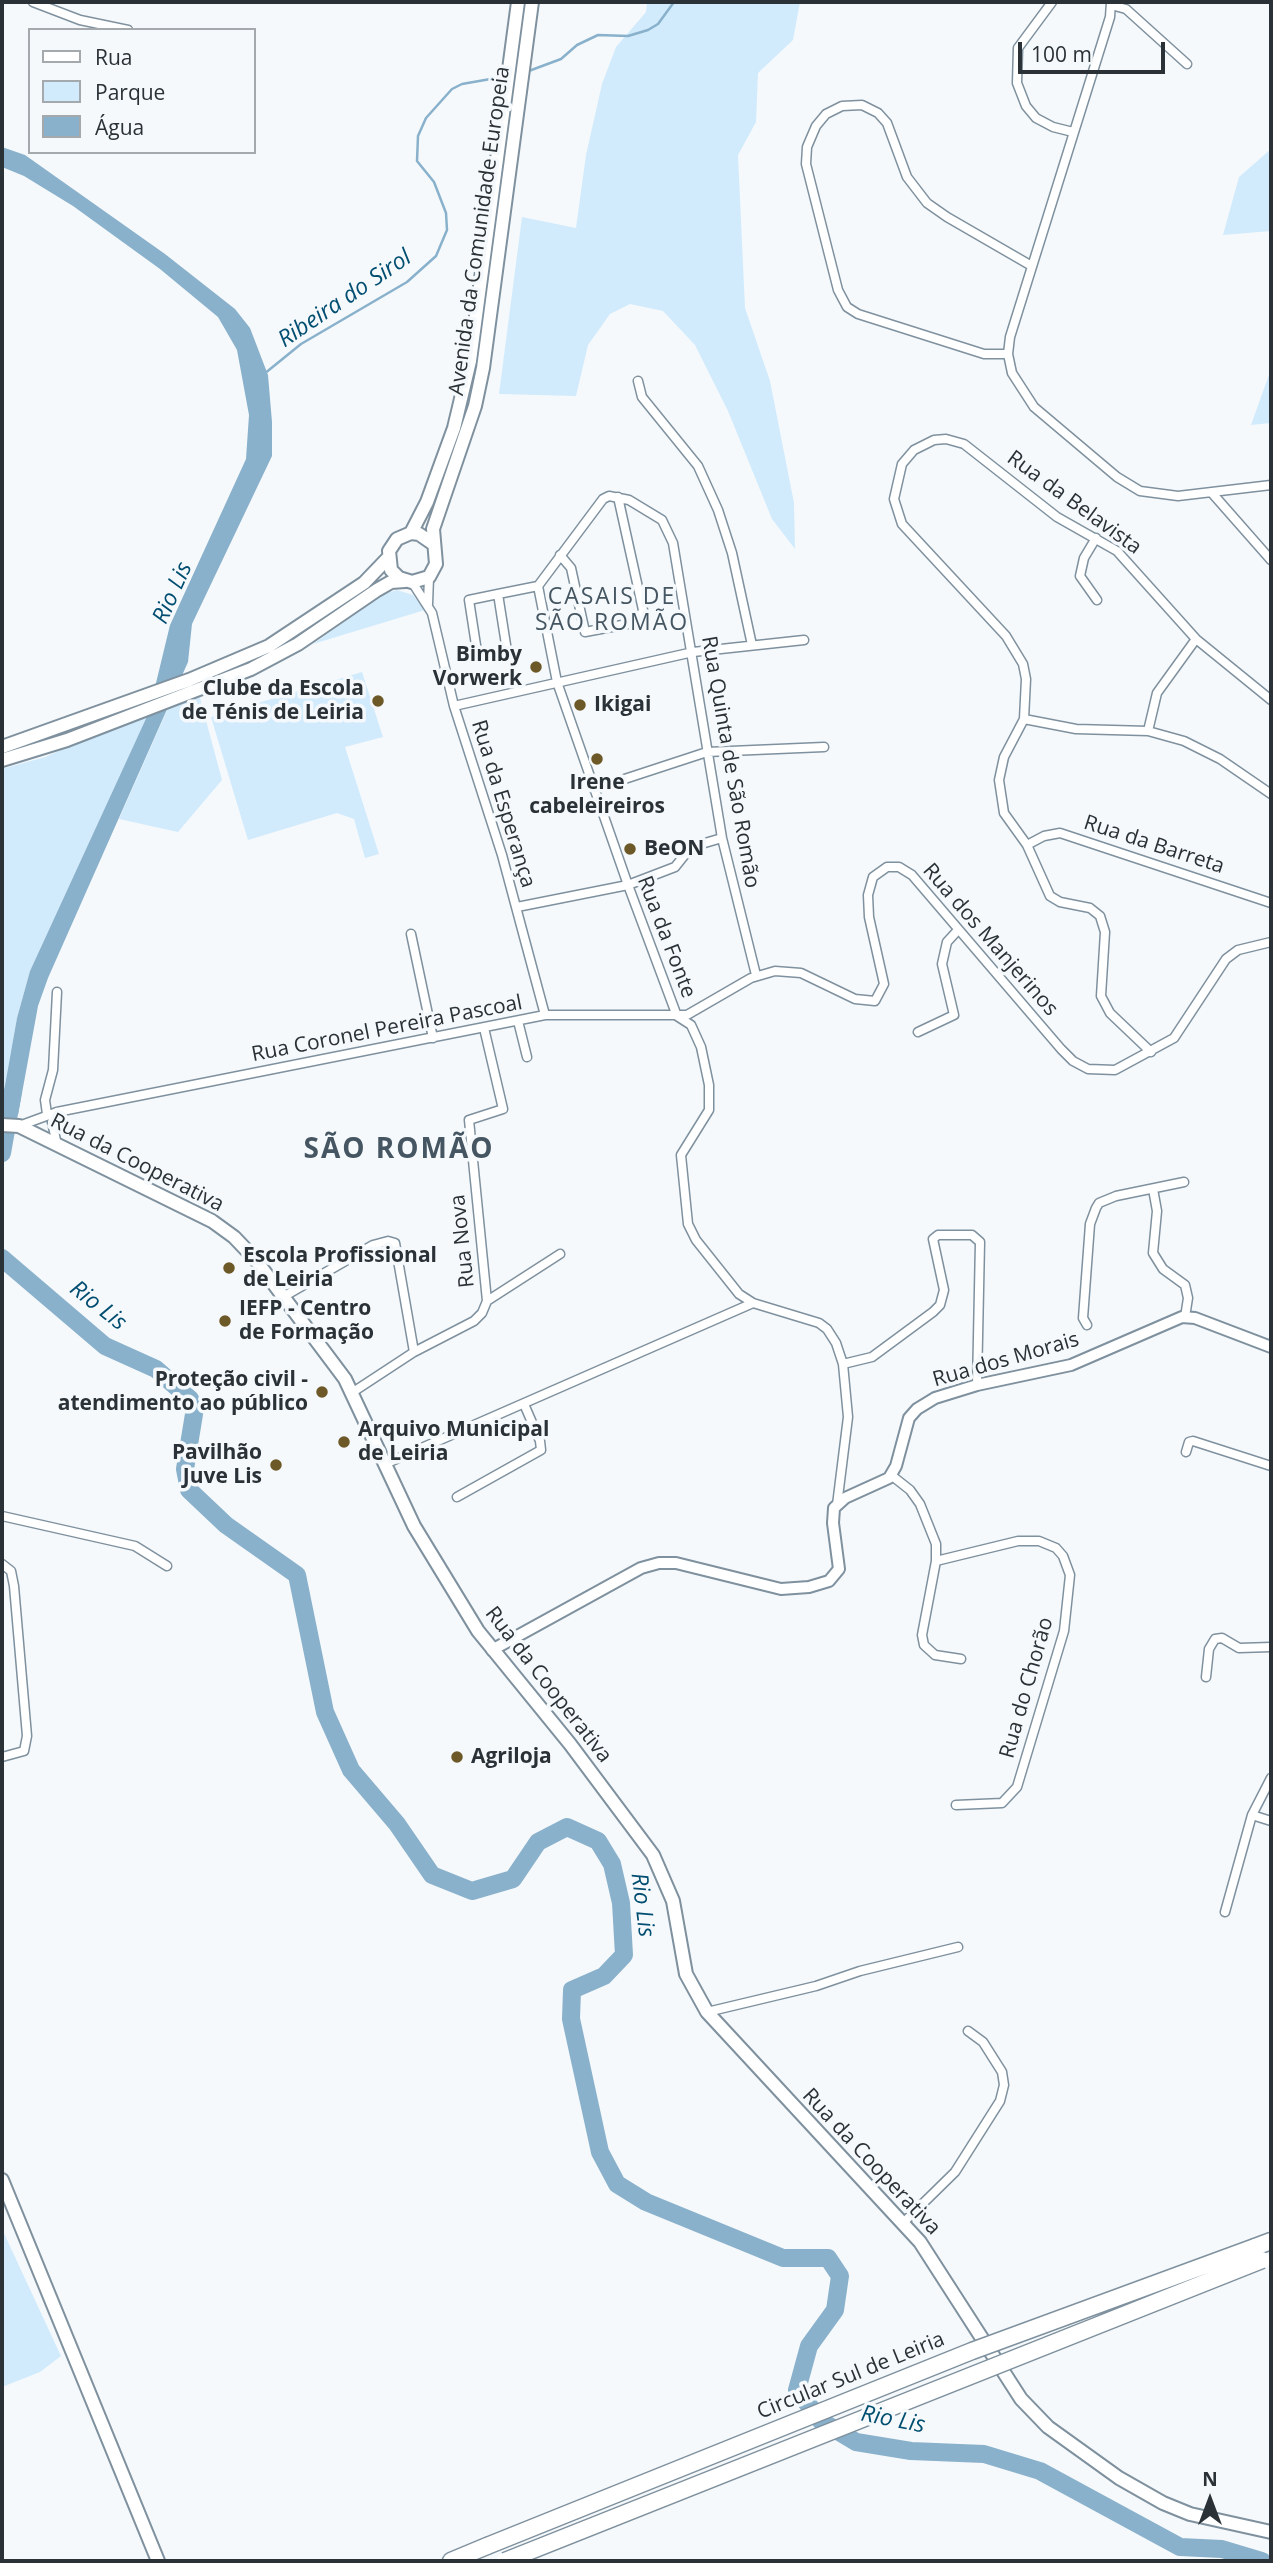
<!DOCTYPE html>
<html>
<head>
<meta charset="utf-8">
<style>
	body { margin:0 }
	#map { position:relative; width:1273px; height:2563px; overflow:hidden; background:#f5f9fc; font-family:"Open Sans",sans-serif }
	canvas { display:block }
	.frame { position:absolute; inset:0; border:4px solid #2a3237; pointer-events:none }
	.legend { position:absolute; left:28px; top:28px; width:228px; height:126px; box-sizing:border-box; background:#f5f9fc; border:2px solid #a4a9ad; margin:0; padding:9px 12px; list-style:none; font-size:21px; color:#2a3237 }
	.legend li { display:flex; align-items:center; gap:14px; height:35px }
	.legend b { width:35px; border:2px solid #a4a9ad }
	.north { position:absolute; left:1175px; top:2465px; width:70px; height:70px; -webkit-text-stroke:5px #f5f9fc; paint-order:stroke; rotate:0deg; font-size:19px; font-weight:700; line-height:28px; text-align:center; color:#2a3237 }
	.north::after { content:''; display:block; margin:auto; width:24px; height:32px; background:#2a3237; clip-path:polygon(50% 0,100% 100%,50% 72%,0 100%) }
	.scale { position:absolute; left:1018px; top:42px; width:147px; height:32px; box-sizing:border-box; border:4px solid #2a3237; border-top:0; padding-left:9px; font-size:21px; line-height:24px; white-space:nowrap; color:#2a3237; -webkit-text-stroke:5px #f5f9fc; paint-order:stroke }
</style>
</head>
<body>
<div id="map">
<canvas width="1273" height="2563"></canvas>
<div class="frame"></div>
<ul class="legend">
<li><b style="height:9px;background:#fff"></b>Rua</li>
<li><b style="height:19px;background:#d1ebfc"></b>Parque</li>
<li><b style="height:19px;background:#89b1cb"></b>Água</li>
</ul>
<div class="north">N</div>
<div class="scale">100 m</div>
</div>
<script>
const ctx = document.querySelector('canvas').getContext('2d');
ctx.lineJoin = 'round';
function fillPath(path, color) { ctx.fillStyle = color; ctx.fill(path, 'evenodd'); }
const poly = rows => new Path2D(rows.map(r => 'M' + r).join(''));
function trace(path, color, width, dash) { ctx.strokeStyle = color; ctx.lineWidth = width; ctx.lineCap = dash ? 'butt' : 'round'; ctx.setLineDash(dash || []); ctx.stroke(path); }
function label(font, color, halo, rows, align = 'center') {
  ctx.font = font + ' "Open Sans",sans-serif'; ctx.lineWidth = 7; ctx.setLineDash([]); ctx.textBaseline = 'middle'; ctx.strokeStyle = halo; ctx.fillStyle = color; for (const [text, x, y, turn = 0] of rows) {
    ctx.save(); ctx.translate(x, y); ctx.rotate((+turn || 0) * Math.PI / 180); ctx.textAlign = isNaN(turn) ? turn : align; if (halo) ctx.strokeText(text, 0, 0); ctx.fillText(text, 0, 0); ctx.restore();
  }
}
const green = poly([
	[647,2,800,2,793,40,758,73,756,122,738,155,745,308,770,381,794,503,795,549,772,519,728,411,695,345,663,311,630,304,610,314,588,345,576,396,499,394,522,217,576,228,586,155,602,84,616,47,646,12],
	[1271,149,1271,231,1223,235,1239,177],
	[1271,369,1271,423,1251,425],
	[397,590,413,595,425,610,313,644,384,594],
	[362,672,383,737,345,747,379,854,365,858,354,819,337,813,248,840,211,717],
	[200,698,222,780,178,832,119,819,169,706],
	[149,712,30,971,17,1018,2,1102,2,769,45,757],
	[2,2229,61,2356,40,2372,2,2387]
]);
const water = poly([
	[2,147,25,155,165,254,235,309,250,328,268,375,272,422,272,456,192,624,188,662,48,978,38,1006,18,1115,2,1114,2,1102,17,1018,30,971,149,712,170,625,246,459,249,415,237,350,218,317,160,269,73,206,24,176,2,167]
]);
const stream = poly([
	[526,72,561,59,577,45,598,35,628,36,648,30,658,24,674,2],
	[264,374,301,344,407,282,436,256,447,230,446,213,434,182,417,161,418,136,426,118,452,89,462,84,502,77]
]);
const river = poly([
	[2,1153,13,1091],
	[2,1258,105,1346,156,1369,190,1399,195,1408,185,1469,189,1490,226,1525,297,1575,325,1712,351,1770,397,1824,432,1875,472,1891,513,1879,538,1842,567,1827,598,1841,612,1864,621,1903,624,1955,604,1976,572,1990,571,2019,600,2152,617,2184,646,2202,783,2258,828,2258,840,2276,835,2310,809,2346,797,2390,821,2421,856,2442,911,2451,984,2454,1040,2471,1180,2547,1222,2549,1262,2561]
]);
const minor = poly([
	[33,2,80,20,128,30],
	[1052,2,1018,48,1017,83,1026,106,1036,118,1053,127,1073,132],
	[1111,2,1110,17,1010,337,1008,354,1012,373,1034,407,1117,477,1140,491,1178,496,1271,485],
	[1111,5,1126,9,1187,64],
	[1008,354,984,354,858,314,847,307,838,290,806,164,807,147,816,126,826,114,842,106,862,105,878,113,887,123,907,177,927,203,947,217,1030,265],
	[638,381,642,397,698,466,718,510,732,553,752,645],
	[1212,493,1271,560],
	[1096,538,1084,558,1080,576,1097,600],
	[560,555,571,568,585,632,638,622,643,610,618,497],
	[412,582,432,613,454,706,502,855,545,1015],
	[538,586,557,682,628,885,677,1016,691,1025,701,1047,709,1085,709,1110,681,1155,688,1224,696,1240,739,1294,753,1303,819,1323,827,1329,836,1343,843,1364,848,1417,837,1505],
	[498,594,507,651,478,658,469,600,498,594,538,586,603,499,609,496,629,500,662,520,673,543,722,838,756,975],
	[428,604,429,577],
	[454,706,693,652,804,640],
	[1024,719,1076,729,1148,731,1184,741,1220,759,1271,794],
	[1148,731,1157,693,1196,639],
	[594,789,707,752,824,747],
	[1027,845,1044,836,1060,833,1271,903],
	[517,907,628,885,675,867,691,847,722,838],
	[411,934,433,1038],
	[518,1021,527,1057],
	[918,1032,954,1015,942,964,947,942,958,930],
	[1151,1052,1110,1013,1101,996,1105,932,1100,916,1090,908,1060,902,1050,896,1027,845,1004,813,999,780,1004,757,1024,719,1026,679,1023,664,1006,636,902,524,894,499,902,464,914,450,934,440,946,439,964,444,1057,517,1117,551,1196,639,1271,700],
	[57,1112,52,1122,57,1145],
	[47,1114,45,1100,53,1070,57,992],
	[19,1126,57,1112,545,1015,687,1015,751,978,775,971,801,973,855,999,875,1001,884,984,869,917,868,895,873,877,887,867,899,867,912,875,1061,1049,1073,1061,1088,1069,1115,1070,1174,1038,1226,959,1238,950,1271,942],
	[1153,1189,1157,1211,1153,1253,1163,1269,1185,1285,1188,1298,1185,1317],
	[283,1297,373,1245,388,1241,395,1243,414,1352,353,1392],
	[487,1301,560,1254],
	[1087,1325,1083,1318,1090,1224,1096,1208,1099,1203,1116,1196,1184,1182],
	[414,1352,474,1321,482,1313,487,1301,469,1120,503,1109,484,1028],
	[843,1364,872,1357,933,1312,940,1305,944,1290,933,1239,938,1235,972,1235,980,1242,977,1385],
	[1186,1452,1189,1442,1193,1441,1271,1466],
	[385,1464,753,1303],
	[891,1475,910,1490,920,1504,936,1544,936,1561,1018,1541,1039,1541,1056,1548,1063,1556,1070,1575,1064,1631,1017,1787,1002,1803,956,1805],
	[457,1497,541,1450,540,1441,524,1404],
	[2,1516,135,1546,167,1566],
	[936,1561,922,1635,924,1645,935,1655,961,1659],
	[2,1564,11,1571,14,1586,27,1736,24,1751,2,1757],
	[1206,1677,1209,1649,1215,1639,1222,1638,1239,1648,1271,1647],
	[1252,1815,1271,1821],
	[1225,1912,1252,1815,1271,1778],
	[707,2012,816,1986,860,1971,958,1947],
	[903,2223,955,2172,1000,2101,1004,2085,1002,2072,983,2042,968,2031]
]);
const tertiary = poly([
	[492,1650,641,1568,659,1563,676,1563,781,1589,809,1587,829,1581,839,1569,833,1523,834,1508,845,1498,889,1478,896,1466,909,1418,917,1409,935,1398,977,1385,1071,1365,1182,1317,1195,1318,1271,1347]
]);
const secondary = poly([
	[2,1125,19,1126,212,1221,234,1237,255,1259,345,1379,414,1526,478,1631,570,1744,653,1855,673,1901,686,1974,707,2012,920,2242,1021,2399,1048,2427,1119,2478,1163,2503,1190,2514,1271,2532],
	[2,2180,158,2561]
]);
const primary = poly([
	[411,533,427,502,454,428,470,361,518,2],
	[432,543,419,534,411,533,397,539,389,551,391,570,399,578,412,582,429,577,436,564,433,529,475,406,483,368,532,2],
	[2,747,189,680,269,646,364,583,388,558],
	[2,760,67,740,251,669,298,644,377,590,391,582,405,581]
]);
const motorway = poly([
	[1255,2247,1271,2241],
	[451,2561,487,2546]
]);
const motorwayBridge = poly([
	[487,2546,972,2351,1255,2247],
	[505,2561,1262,2260]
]);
const markers = [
	[536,667,7,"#6d5928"],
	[378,701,7,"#6d5928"],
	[580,705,7,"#6d5928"],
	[597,759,7,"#6d5928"],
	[630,849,7,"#6d5928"],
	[229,1268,7,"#6d5928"],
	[225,1321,7,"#6d5928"],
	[322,1392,7,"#6d5928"],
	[344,1442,7,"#6d5928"],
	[276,1465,7,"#6d5928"],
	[457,1757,7,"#6d5928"]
];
const streetNames = [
	["Avenida da Comunidade Europeia",480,231,-82],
	["Rua da Belavista",1074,503,36],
	["Rua Quinta de São Romão",730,762,80],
	["Rua da Esperança",503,804,73],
	["Rua da Barreta",1154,845,18],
	["Rua da Fonte",666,937,69],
	["Rua dos Manjerinos",990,940,49],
	["Rua Coronel Pereira Pascoal",387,1029,-11],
	["Rua da Cooperativa",137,1163,27],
	["Rua Nova",463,1241,-96],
	["Rua dos Morais",1006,1360,-16],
	["Rua da Cooperativa",548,1685,52],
	["Rua do Chorão",1027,1688,-74],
	["Rua da Cooperativa",871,2162,47],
	["Circular Sul de Leiria",851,2376,-22]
];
const poiNames = [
	["Bimby",522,655,"right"],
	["Vorwerk",522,679,"right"],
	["Clube da Escola",364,689,"right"],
	["de Ténis de Leiria",364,713,"right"],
	["Ikigai",594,705],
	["Irene",597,783,"center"],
	["cabeleireiros",597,807,"center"],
	["BeON",644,849],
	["Escola Profissional",243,1256],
	["de Leiria",243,1280],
	["IEFP - Centro",239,1309],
	["de Formação",239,1333],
	["Proteção civil -",308,1380,"right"],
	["atendimento ao público",308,1404,"right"],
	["Arquivo Municipal",358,1430],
	["de Leiria",358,1454],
	["Pavilhão",262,1453,"right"],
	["Juve Lis",262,1477,"right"],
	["Agriloja",471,1757]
];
const waterNames = [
	["Ribeira do Sirol",345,299,-34],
	["Rio Lis",173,593,-66],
	["Rio Lis",98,1306,38],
	["Rio Lis",642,1905,83],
	["Rio Lis",893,2420,11]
];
const neighbourhoodNames = [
	["CASAIS DE",612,597],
	["SÃO ROMÃO",612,623]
];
const districtNames = [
	["SÃO ROMÃO",399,1150]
];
fillPath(green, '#d1ebfc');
fillPath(water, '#89b1cb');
trace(stream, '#89b1cb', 2.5);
trace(river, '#89b1cb', 18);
trace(minor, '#7f919e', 11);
trace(tertiary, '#7f919e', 14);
trace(secondary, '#7f919e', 16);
trace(primary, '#7f919e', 16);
trace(motorway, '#7f919e', 19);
trace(minor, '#fff', 8);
trace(tertiary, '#fff', 10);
trace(secondary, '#fff', 12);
trace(primary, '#fff', 12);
trace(motorway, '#fff', 16);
trace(motorwayBridge, '#7f919e', 19, []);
trace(motorwayBridge, '#fff', 16);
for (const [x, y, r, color] of markers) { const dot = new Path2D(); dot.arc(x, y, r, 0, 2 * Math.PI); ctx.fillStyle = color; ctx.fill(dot); trace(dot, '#f5f9fc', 2.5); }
label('21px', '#2a3237', '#f5f9fc', streetNames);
label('bold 21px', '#2a3237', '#f5f9fc', poiNames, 'left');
label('italic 23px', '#024e71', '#f5f9fc', waterNames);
ctx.letterSpacing = '2px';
label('23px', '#455662', '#f5f9fc', neighbourhoodNames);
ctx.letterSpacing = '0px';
ctx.letterSpacing = '2px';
label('bold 28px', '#455662', '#f5f9fc', districtNames);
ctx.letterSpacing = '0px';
</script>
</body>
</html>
